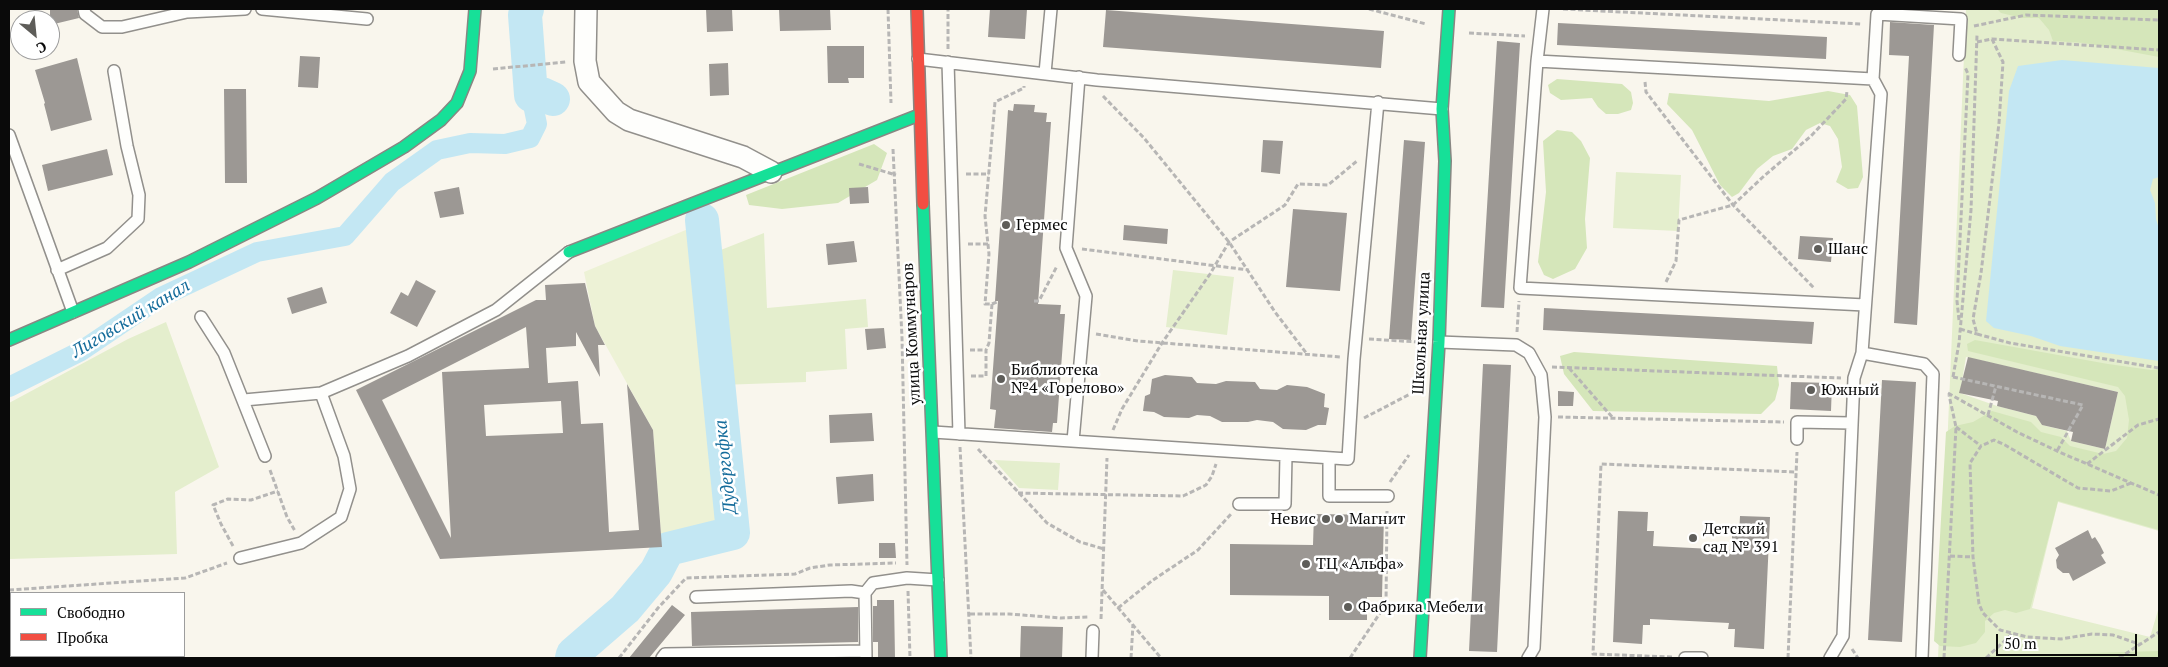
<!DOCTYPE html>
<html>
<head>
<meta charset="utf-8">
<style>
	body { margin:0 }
	#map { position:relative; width:2168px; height:667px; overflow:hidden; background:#f9f6ed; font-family:"PT Serif",serif }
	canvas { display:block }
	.frame { position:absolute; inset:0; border:10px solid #0a0a0a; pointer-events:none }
	.legend { position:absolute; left:10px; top:592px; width:175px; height:65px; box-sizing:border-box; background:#fff; border:1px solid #9d9d9d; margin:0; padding:6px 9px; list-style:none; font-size:15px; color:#0a0a0a }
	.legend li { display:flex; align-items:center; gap:10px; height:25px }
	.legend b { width:25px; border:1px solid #9d9d9d }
	.north { position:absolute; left:10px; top:10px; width:50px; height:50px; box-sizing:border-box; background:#fff; border:1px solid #9d9d9d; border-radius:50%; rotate:152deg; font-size:14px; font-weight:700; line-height:20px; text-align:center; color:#0a0a0a }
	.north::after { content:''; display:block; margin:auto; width:18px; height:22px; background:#5e5d59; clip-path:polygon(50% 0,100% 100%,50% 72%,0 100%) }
	.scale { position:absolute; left:1996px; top:634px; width:141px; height:22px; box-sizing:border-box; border:2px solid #0a0a0a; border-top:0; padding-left:6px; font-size:15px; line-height:18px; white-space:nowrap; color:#0a0a0a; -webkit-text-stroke:4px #fff; paint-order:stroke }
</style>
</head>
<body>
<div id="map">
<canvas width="2168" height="667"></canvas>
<div class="frame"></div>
<ul class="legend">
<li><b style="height:6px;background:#16e098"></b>Свободно</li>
<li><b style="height:6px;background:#f24e42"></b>Пробка</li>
</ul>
<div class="north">С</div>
<div class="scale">50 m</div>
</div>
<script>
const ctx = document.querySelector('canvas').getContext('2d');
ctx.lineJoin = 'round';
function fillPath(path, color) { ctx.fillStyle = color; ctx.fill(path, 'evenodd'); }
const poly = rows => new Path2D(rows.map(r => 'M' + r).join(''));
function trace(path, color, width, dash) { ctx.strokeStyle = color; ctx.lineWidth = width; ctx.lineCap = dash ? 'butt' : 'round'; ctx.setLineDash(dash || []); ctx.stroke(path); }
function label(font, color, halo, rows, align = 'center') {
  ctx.font = font + ' "PT Serif",serif'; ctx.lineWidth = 5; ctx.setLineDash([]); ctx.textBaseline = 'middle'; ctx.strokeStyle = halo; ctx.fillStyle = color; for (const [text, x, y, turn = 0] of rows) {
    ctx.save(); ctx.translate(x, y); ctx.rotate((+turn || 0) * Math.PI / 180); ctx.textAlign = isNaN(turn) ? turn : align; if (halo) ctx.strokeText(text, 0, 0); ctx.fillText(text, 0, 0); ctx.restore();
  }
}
const green = poly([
	[1966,9,2159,9,2159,531,2058,502,2032,608,2150,637,2159,607,2159,658,1938,658],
	[1966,357,2118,392,2105,449,2071,441,2067,431,2042,425,2036,416,1997,406,1960,393],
	[1616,172,1681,175,1678,231,1613,228],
	[764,233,767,308,866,299,868,327,845,329,847,369,806,372,806,382,720,385,708,255],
	[1173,270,1234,277,1227,335,1166,327],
	[166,322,219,467,175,492,177,554,9,559,9,403,128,339],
	[994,460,1060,463,1058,490,1019,488]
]);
const forest = poly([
	[1997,9,2159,9,2159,57,2084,43,2053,41,2049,30,2039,18,2022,18,2001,13],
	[1557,79,1622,84,1631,92,1633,103,1631,110,1618,114,1606,114,1598,107,1592,98,1561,100,1550,93,1548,85],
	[1828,91,1850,95,1857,106,1863,177,1858,188,1848,189,1836,182,1842,167,1838,139,1830,126,1820,123,1806,130,1792,149,1773,156,1757,169,1739,193,1732,197,1720,185,1692,130,1667,104,1669,93,1769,101],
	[1557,130,1572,132,1581,141,1590,158,1585,219,1587,248,1575,269,1553,279,1544,275,1538,262,1546,192,1543,141],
	[874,144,887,153,877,180,838,203,782,209,749,205,746,195],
	[1975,340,2108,364,2151,370,2159,369,2159,530,2058,501,2030,609,2016,613,2005,610,1994,613,1985,621,1985,632,1976,643,1960,647,1940,646,1934,641,1946,432,1955,426,1973,422,1992,411,2031,422,2041,432,2061,437,2070,446,2103,454,2116,451,2127,438,2129,420,2125,396,2118,387,1968,351,1967,344],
	[1574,352,1777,366,1779,385,1775,400,1761,414,1593,411,1564,374,1560,356],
	[2159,651,2159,658,1986,658,1991,656]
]);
const pitch = poly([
	[693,227,725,530,662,547,653,430,595,326,584,272]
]);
const water = poly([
	[2062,60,2159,68,2159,177,2153,179,2150,190,2155,203,2156,219,2159,229,2159,361,2060,346,2031,336,1994,328,1986,321,2009,91,2018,66]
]);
const canal = poly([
	[9,387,81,351,161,297,257,252,345,236,392,182,437,150,470,143,505,144,530,138,537,124,531,95]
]);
const river = poly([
	[527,9,525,15,531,95,542,94,553,99],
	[572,658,573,654,625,609,656,572,668,549,733,533,702,220]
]);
const building = poly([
	[50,9,77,9,79,18,50,25],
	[706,9,732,9,733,31,707,32],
	[779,9,830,9,831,30,780,31],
	[990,9,1027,9,1025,39,988,37],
	[1106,10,1384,31,1381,68,1103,47],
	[1890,22,1934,25,1917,325,1894,323,1909,56,1889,55],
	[1558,23,1827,37,1826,59,1557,45],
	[1497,41,1520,43,1504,308,1481,307],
	[827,46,864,46,864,78,848,78,849,83,828,83],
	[300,56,320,57,318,88,298,87],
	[77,58,92,120,51,131,44,104,45,103,35,70],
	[728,63,729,95,710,96,709,64],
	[224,89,246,89,247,183,225,183],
	[1014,104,1035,105,1034,112,1047,113,1046,122,1051,122,1038,304,1061,305,1060,314,1065,314,1057,423,1053,423,1052,432,994,428,996,410,990,409,998,301,995,301,1008,110,1013,111],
	[1263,140,1283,141,1280,174,1261,172],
	[1404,140,1425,142,1411,340,1389,339],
	[107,149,113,175,48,191,42,165],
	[459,187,464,214,440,218,434,192],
	[868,187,869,203,850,204,849,188],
	[1293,209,1347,213,1340,291,1286,287],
	[1124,225,1168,229,1167,244,1123,240],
	[1800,236,1833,238,1831,262,1798,259],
	[854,241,857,262,828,265,826,244],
	[416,280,436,291,417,327,390,313,401,292,408,296],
	[585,283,595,326,605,345,598,345,600,377,576,332,576,346,546,348,548,383,578,381,581,424,603,423,609,532,639,530,627,384,653,430,662,547,440,559,356,390,536,300,546,300,545,285],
	[526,327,529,368,442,372,451,538,382,400],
	[561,401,563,433,486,436,484,405],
	[322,287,327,303,292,314,287,298],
	[1544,308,1814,322,1812,344,1543,330],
	[884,328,886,348,867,350,865,329],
	[1968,357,2118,392,2105,449,2071,441,2073,432,2042,425,2036,416,1997,406,1998,401,1959,393],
	[1483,364,1511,365,1497,652,1469,651],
	[1165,375,1192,377,1197,383,1216,384,1226,381,1255,382,1260,389,1277,390,1287,385,1307,387,1325,394,1324,407,1329,408,1326,425,1318,425,1306,430,1283,429,1273,422,1257,420,1248,422,1222,422,1210,416,1197,415,1189,418,1164,417,1154,412,1143,411,1145,396,1150,394,1152,379],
	[1882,380,1916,382,1902,642,1868,640],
	[1791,382,1832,383,1831,411,1790,409],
	[1558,391,1574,392,1573,406,1558,406],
	[872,413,874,441,830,443,829,415],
	[873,474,874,501,838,504,836,477],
	[1618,511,1648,512,1647,531,1654,531,1653,546,1732,550,1732,535,1739,535,1740,516,1770,517,1764,649,1734,647,1735,629,1728,629,1729,623,1650,619,1650,625,1643,625,1642,644,1613,642],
	[1314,514,1384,515,1382,597,1367,597,1367,620,1329,620,1329,596,1230,595,1230,544,1313,545],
	[2088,530,2092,539,2095,537,2100,545,2104,553,2101,555,2106,563,2073,581,2069,573,2063,573,2057,568,2056,560,2059,555,2055,548],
	[879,543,895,543,896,558,879,558],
	[877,600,894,600,895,658,878,658,878,642,873,642,873,606,877,606],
	[672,605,685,615,649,658,629,658],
	[858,607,858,642,692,646,691,612],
	[1021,626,1063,627,1062,658,1020,658]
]);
const path = poly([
	[888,9,891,103],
	[1369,9,1426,24],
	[1563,9,1862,24],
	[1974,26,2026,15,2159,20],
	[1469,33,1525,36],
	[1992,39,2003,62,1999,123,1981,273,1973,319,1977,334,2010,343,2159,368],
	[1977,42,1992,39,2159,50],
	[948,49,948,9],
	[493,69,566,62],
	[1645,82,1646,92,1733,205,1814,288],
	[1103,96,1144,138,1229,242,1275,312,1307,354],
	[893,149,902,338,907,565],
	[859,164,896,175],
	[966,174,989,174],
	[968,244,988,244],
	[1082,249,1249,270],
	[1666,282,1676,261,1679,220,1733,205,1764,176,1811,136,1846,99,1847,91],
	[1034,301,1039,301,1057,266],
	[992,304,999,301],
	[1959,320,1957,301,1968,74,1965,67],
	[1960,329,1977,334],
	[1517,332,1519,301],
	[1096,334,1138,341,1341,357],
	[1369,339,1418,342],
	[970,350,986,350],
	[1552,367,1841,378],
	[1569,368,1613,418],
	[971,376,986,376,986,350,989,343,992,304,985,304,989,254,985,216,995,102,1024,88,1024,86],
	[1953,377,1959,343,1971,210,1977,35],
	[1953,377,2083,405,2057,451],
	[1948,393,2017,432,2057,451,2159,495],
	[1988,415,1996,386],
	[1558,417,1784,422],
	[1364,418,1414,392],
	[1956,427,1981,446],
	[1113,430,1122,409,1162,343,1210,274,1229,242,1285,205,1298,184,1328,185,1357,161],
	[960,447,971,658],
	[978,449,1047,523,1080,542,1104,549],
	[2087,464,2138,425,2159,419],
	[270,470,287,517,295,531],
	[1390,482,1409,455],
	[2131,483,2111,491,2078,488,2005,445,1994,440,1981,446,1970,463,1973,557,1979,604,1983,613,2000,630,2027,637,2061,639,2092,634,2113,635,2139,644],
	[1018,493,1183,496,1206,485,1212,476,1216,464],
	[233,546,221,524,213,505,228,499,251,500,278,491],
	[1950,556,1973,557],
	[9,590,185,578,227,563],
	[1103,590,1161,658],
	[908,591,910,658],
	[1386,604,1387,511],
	[1118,608,1153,580,1198,550,1231,514],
	[970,614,1009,614,1061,618,1088,617],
	[1101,619,1107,458],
	[1852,649,1858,658],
	[1672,657,1593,654,1601,464,1796,472],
	[619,658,658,608,686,578,795,574,810,568,830,565,896,563],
	[1131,658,1133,624],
	[1350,658,1386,604,1400,605],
	[1788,658,1797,452],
	[1944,658,1956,427,1949,395],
	[1986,658,2012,634],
	[2119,658,2159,632]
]);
const lane = poly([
	[84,9,85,14,102,27,122,27,187,12,245,9],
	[262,9,367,19],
	[1543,9,1537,61,1520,288,1865,305],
	[918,59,1097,80,1442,109],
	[1537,61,1873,79],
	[948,62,959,434],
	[1045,73,1051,9],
	[9,135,73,312],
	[57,270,107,248,138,219,139,195,127,146,114,71],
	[201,317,224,353,265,456],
	[1439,342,1516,345,1529,353,1541,375,1545,417,1534,648,1528,658],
	[1862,353,1924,364,1933,374,1922,658],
	[244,400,321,393],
	[933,432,1348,459,1354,359,1378,102],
	[1797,439,1797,422,1851,423],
	[1073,441,1086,296,1066,248,1079,77],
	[1329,458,1329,496,1388,496],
	[1239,504,1285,504,1286,455],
	[240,558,301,543,341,517,350,489,344,456,321,393,408,356,496,310,569,252],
	[696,597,851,591,865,593],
	[662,658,665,654,866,651],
	[866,658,865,593,873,583,907,578,938,580],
	[1092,658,1093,631],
	[1685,658,1702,658],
	[1830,658,1843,636,1854,378,1862,353,1881,94,1873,79,1877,14,1961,19,1959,55]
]);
const street = poly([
	[586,9,585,61,589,82,616,112,629,120,743,157,771,172]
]);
const fast = poly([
	[923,204,941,658],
	[569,252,919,115],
	[9,340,189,262,317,198,404,147,441,120,457,103,470,71,475,9],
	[1420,658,1439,342,1445,161,1442,109,1449,9]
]);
const jam = poly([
	[917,9,923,204]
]);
const markers = [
	[1006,225,5,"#5e5d59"],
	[1818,249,5,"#5e5d59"],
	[1001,379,5,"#5e5d59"],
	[1811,390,5,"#5e5d59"],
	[1326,519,5,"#5e5d59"],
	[1339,519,5,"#5e5d59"],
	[1693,538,5,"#5e5d59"],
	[1306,564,5,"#5e5d59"],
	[1348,607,5,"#5e5d59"]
];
const poiNames = [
	["Гермес",1016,225],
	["Шанс",1828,249],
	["Библиотека",1011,370],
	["№4 «Горелово»",1011,388],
	["Южный",1821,390],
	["Невис",1316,519,"right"],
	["Магнит",1349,519],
	["Детский",1703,529],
	["сад № 391",1703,547],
	["ТЦ «Альфа»",1316,564],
	["Фабрика Мебели",1358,607]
];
const streetNames = [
	["Школьная улица",1422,333,-87],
	["улица Коммунаров",912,334,-93]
];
const waterNames = [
	["Лиговский канал",131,319,-31],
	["Дудергофка",726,467,-96]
];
fillPath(green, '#e4eecd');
fillPath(forest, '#d5e6ba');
fillPath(pitch, '#edf2d6');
fillPath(water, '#c3e7f3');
trace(canal, '#c3e7f3', 20);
trace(river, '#c3e7f3', 34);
fillPath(building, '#9c9894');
trace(lane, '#92908c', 14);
trace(street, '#92908c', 24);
trace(fast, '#888783', 14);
trace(jam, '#888783', 14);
trace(path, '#b7b6b5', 3, [5, 2.5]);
trace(lane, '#fefefc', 11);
trace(street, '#fefefc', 21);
trace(fast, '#16e098', 11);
trace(jam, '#f24e42', 11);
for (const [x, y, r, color] of markers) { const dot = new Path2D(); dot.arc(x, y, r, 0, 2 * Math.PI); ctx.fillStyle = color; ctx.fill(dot); trace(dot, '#fff', 2); }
label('16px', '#0a0a0a', '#fff', poiNames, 'left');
label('16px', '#0a0a0a', '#fff', streetNames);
label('italic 18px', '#156c9b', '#fff', waterNames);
</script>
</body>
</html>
